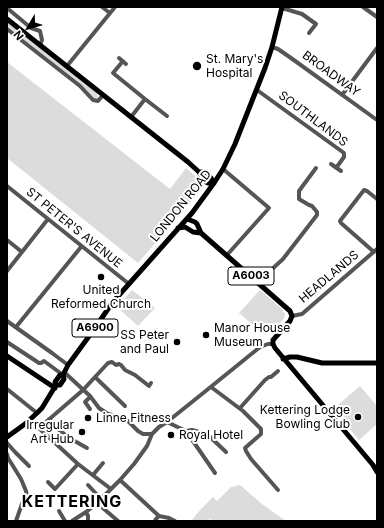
<!DOCTYPE html>
<html>
<head>
<meta charset="utf-8">
<style>
	body { margin:0 }
	#map { position:relative; width:384px; height:528px; overflow:hidden; background:#fff; font-family:Inter,sans-serif }
	canvas { display:block }
	.frame { position:absolute; inset:0; border:8px solid #000; pointer-events:none }
	.north { position:absolute; left:8px; top:8px; width:40px; height:40px; -webkit-text-stroke:3px #fff; paint-order:stroke; rotate:232deg; font-size:11px; font-weight:700; line-height:16px; text-align:center; color:#000 }
	.north::after { content:''; display:block; margin:auto; width:14px; height:18px; background:#000; clip-path:polygon(50% 0,100% 100%,50% 72%,0 100%) }
</style>
</head>
<body>
<div id="map">
<canvas width="384" height="528"></canvas>
<div class="frame"></div>
<div class="north">N</div>
</div>
<script>
const ctx = document.querySelector('canvas').getContext('2d');
ctx.lineJoin = 'round';
function fillPath(path, color) { ctx.fillStyle = color; ctx.fill(path, 'evenodd'); }
const poly = rows => new Path2D(rows.map(r => 'M' + r).join(''));
function trace(path, color, width, dash) { ctx.strokeStyle = color; ctx.lineWidth = width; ctx.lineCap = dash ? 'butt' : 'round'; ctx.setLineDash(dash || []); ctx.stroke(path); }
function label(font, color, halo, rows, align = 'center') {
  ctx.font = font + ' Inter,sans-serif'; ctx.lineWidth = 4; ctx.setLineDash([]); ctx.textBaseline = 'middle'; ctx.strokeStyle = halo; ctx.fillStyle = color; for (const [text, x, y, turn = 0] of rows) {
    ctx.save(); ctx.translate(x, y); ctx.rotate((+turn || 0) * Math.PI / 180); ctx.textAlign = isNaN(turn) ? turn : align; if (halo) ctx.strokeText(text, 0, 0); ctx.fillText(text, 0, 0); ctx.restore();
  }
}
const green = poly([
	[7,22,97,93,98,97,96,99,94,99,81,85,7,26],
	[7,62,170,189,186,168,202,182,204,186,201,190,138,263,7,158],
	[132,290,155,308,138,326,117,307],
	[260,290,282,309,285,314,284,318,282,321,265,335,239,313],
	[360,386,377,406,377,424,359,440,333,409],
	[240,485,262,504,286,521,214,521,210,519,208,521,191,521,201,509,213,497,217,501,231,487]
]);
const minor = poly([
	[102,7,110,13],
	[363,7,377,17],
	[7,8,31,28,40,31,42,40,40,45],
	[282,8,302,14,316,24,309,33],
	[7,29,80,86,93,100,98,101,103,95],
	[272,47,278,49,291,58,377,120],
	[119,58,126,64],
	[123,61,113,73,145,99,167,116],
	[67,66,115,7],
	[257,90,344,153,344,157,336,168],
	[342,95,377,48],
	[131,117,145,99],
	[331,164,341,171],
	[223,169,269,208,227,255],
	[7,186,129,284],
	[7,240,22,252],
	[374,252,341,223,340,221,364,190,367,191,377,199],
	[7,271,48,219],
	[258,282,283,259,317,215,317,212,312,206,309,205,299,199,299,191,316,168],
	[292,316,302,314,377,249],
	[7,321,52,353,68,365],
	[16,327,81,247],
	[7,342,39,363,41,363,44,361,63,375],
	[64,372,90,396,99,408,108,414,121,417,128,421,138,431,143,434,152,434],
	[95,377,125,406],
	[211,387,243,411,261,429,261,434,245,448,246,451,251,459,278,490],
	[7,389,37,413],
	[240,408,265,380,269,377,271,377,278,371],
	[90,409,85,402,90,397],
	[49,419,59,430,71,439,87,448],
	[30,420,78,464,111,489],
	[167,422,186,431,215,473],
	[39,428,83,390,108,363,112,362,116,365,119,364,121,365,125,370,135,375,149,386,151,383],
	[186,431,192,430,207,434,226,452],
	[7,443,15,452,29,466],
	[7,454,8,458,21,479,26,491,27,496,23,501,16,521],
	[93,475,103,463],
	[120,480,159,516,169,518,175,521],
	[48,482,55,489,78,464],
	[88,485,101,499],
	[97,503,118,521],
	[59,511,65,521],
	[86,512,88,516,88,521],
	[72,521,86,512,97,503,120,480,134,464,147,446,152,434,159,427,167,422,202,394,260,347,268,344,273,344],
	[155,521,156,519,159,516]
]);
const major = poly([
	[7,19,188,162,199,172,202,178,206,182,208,183,214,183],
	[199,172,203,172,211,178,214,183],
	[187,219,195,222,197,224,201,233,290,311,292,316,290,321,273,340,273,344,275,348,373,465,377,472],
	[178,228,185,227,193,232,201,233],
	[7,356,55,388],
	[283,359,290,357,297,357,322,363,377,363],
	[56,385,60,385,64,379,63,375,68,365,95,328,112,303,192,213,214,183,223,169,235,144,265,68,272,47,282,7],
	[7,437,25,424,37,413,42,408,56,385,55,382,60,375,63,375]
]);
const markers = [
	[197,66,5,"#000"],
	[101,277,4,"#000"],
	[206,335,4,"#000"],
	[177,342,4,"#000"],
	[358,417,4,"#000"],
	[88,418,4,"#000"],
	[82,432,4,"#000"],
	[171,435,4,"#000"]
];
const shields = [
	[251,276,46],
	[95,328,46]
];
const shieldNames = [
	["A6003",251,276],
	["A6900",95,328]
];
const poiNames = [
	["St. Mary's",206,59],
	["Hospital",206,73],
	["United",101,290,"center"],
	["Reformed Church",101,304,"center"],
	["Manor House",214,328],
	["Museum",214,342],
	["SS Peter",169,335,"right"],
	["and Paul",169,349,"right"],
	["Kettering Lodge",350,410,"right"],
	["Bowling Club",350,424,"right"],
	["Linne Fitness",96,418],
	["Irregular",74,425,"right"],
	["Art Hub",74,439,"right"],
	["Royal Hotel",179,435]
];
const streetNames = [
	["BROADWAY",331,74,36],
	["SOUTHLANDS",313,119,37],
	["LONDON ROAD",181,206,-51],
	["ST PETER'S AVENUE",74,228,39],
	["HEADLANDS",329,277,-40]
];
const districtNames = [
	["KETTERING",72,502]
];
fillPath(green, '#dcdcdc');
trace(minor, '#555', 4);
trace(major, '#000', 5);
for (const [x, y, r, color] of markers) { const dot = new Path2D(); dot.arc(x, y, r, 0, 2 * Math.PI); ctx.fillStyle = color; ctx.fill(dot); trace(dot, '#fff', 1.5); }
for (const [x, y, w] of shields) { const box = new Path2D(); box.roundRect(x - w / 2, y - 9, w, 18, 3); ctx.fillStyle = '#fff'; ctx.fill(box); trace(box, '#000', 1); }
label('bold 11px', '#000', null, shieldNames);
label('12px', '#000', '#fff', poiNames, 'left');
label('12px', '#000', '#fff', streetNames);
ctx.letterSpacing = '1px';
label('bold 16px', '#000', '#fff', districtNames);
ctx.letterSpacing = '0px';
</script>
</body>
</html>
